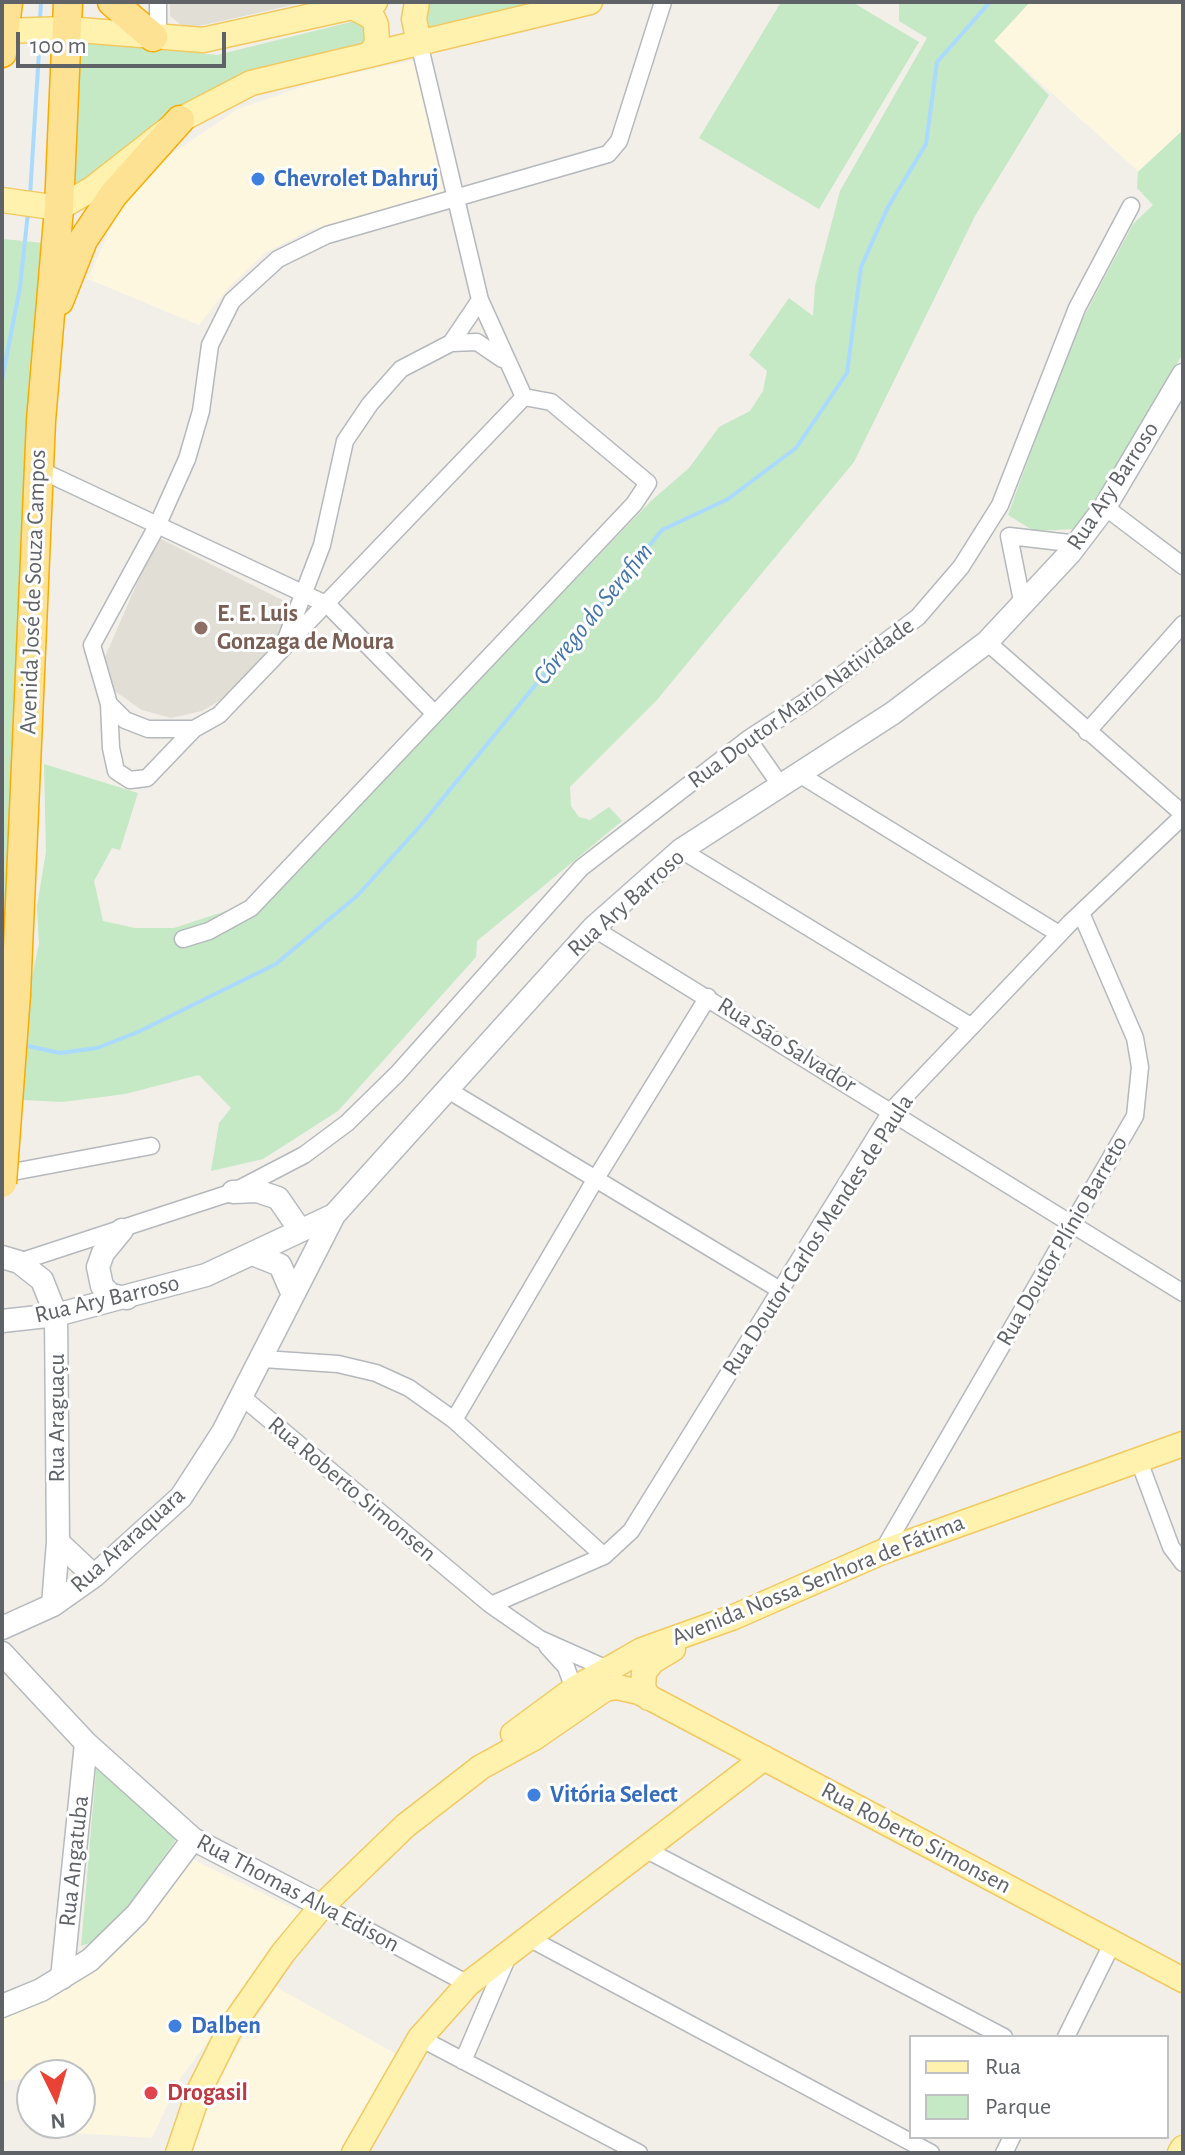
<!DOCTYPE html>
<html>
<head>
<meta charset="utf-8">
<style>
	body { margin:0 }
	#map { position:relative; width:1185px; height:2155px; overflow:hidden; background:#f1efe8; font-family:"Alegreya Sans",sans-serif }
	canvas { display:block }
	.frame { position:absolute; inset:0; border:4px solid #5f6368; pointer-events:none }
	.legend { position:absolute; left:909px; top:2035px; width:260px; height:104px; box-sizing:border-box; background:#fff; border:2px solid #bfc1c3; margin:0; padding:10px 14px; list-style:none; font-size:24px; color:#5f6368 }
	.legend li { display:flex; align-items:center; gap:16px; height:40px }
	.legend b { width:40px; border:2px solid #bfc1c3 }
	.north { position:absolute; left:16px; top:2059px; width:80px; height:80px; box-sizing:border-box; background:#fff; border:2px solid #bfc1c3; border-radius:50%; rotate:175deg; font-size:22px; font-weight:700; line-height:32px; text-align:center; color:#5f6368 }
	.north::after { content:''; display:block; margin:auto; width:28px; height:36px; background:#ea4335; clip-path:polygon(50% 0,100% 100%,50% 72%,0 100%) }
	.scale { position:absolute; left:16px; top:32px; width:210px; height:36px; box-sizing:border-box; border:4px solid #5f6368; border-top:0; padding-left:10px; font-size:24px; line-height:28px; white-space:nowrap; color:#5f6368; -webkit-text-stroke:6px #fff; paint-order:stroke }
</style>
</head>
<body>
<div id="map">
<canvas width="1185" height="2155"></canvas>
<div class="frame"></div>
<ul class="legend">
<li><b style="height:10px;background:#fff2af"></b>Rua</li>
<li><b style="height:22px;background:#c5e8c5"></b>Parque</li>
</ul>
<div class="north">N</div>
<div class="scale">100 m</div>
</div>
<script>
const ctx = document.querySelector('canvas').getContext('2d');
ctx.lineJoin = 'round';
function fillPath(path, color) { ctx.fillStyle = color; ctx.fill(path, 'evenodd'); }
const poly = rows => new Path2D(rows.map(r => 'M' + r).join(''));
function trace(path, color, width, dash) { ctx.strokeStyle = color; ctx.lineWidth = width; ctx.lineCap = dash ? 'butt' : 'round'; ctx.setLineDash(dash || []); ctx.stroke(path); }
function label(font, color, halo, rows, align = 'center') {
  ctx.font = font + ' "Alegreya Sans",sans-serif'; ctx.lineWidth = 6; ctx.setLineDash([]); ctx.textBaseline = 'middle'; ctx.strokeStyle = halo; ctx.fillStyle = color; for (const [text, x, y, turn = 0] of rows) {
    ctx.save(); ctx.translate(x, y); ctx.rotate((+turn || 0) * Math.PI / 180); ctx.textAlign = isNaN(turn) ? turn : align; if (halo) ctx.strokeText(text, 0, 0); ctx.fillText(text, 0, 0); ctx.restore();
  }
}
const commercial = poly([
	[1030,2,1183,2,1183,130,1138,171,994,41],
	[415,60,444,194,312,229,266,252,228,288,199,325,88,279,118,211,167,157,238,109,322,80],
	[192,1859,303,1913,179,2080,152,2138,75,2133,74,2123,80,2123,80,2075,32,2075,32,2078,2,2081,2,2013,72,1980],
	[276,1987,396,2054,345,2153,186,2153,200,2104]
]);
const education = poly([
	[170,2,306,2,186,29,170,16],
	[157,537,294,606,274,650,234,692,202,711,171,718,142,710,113,690,103,677,105,657]
]);
const green = poly([
	[430,2,565,2,429,34,427,5],
	[781,2,852,2,919,42,819,209,699,138],
	[899,2,1030,2,994,41,1049,95,975,216,854,462,656,701,570,787,571,806,579,817,590,820,609,807,622,821,477,941,476,957,338,1111,263,1159,211,1171,219,1123,231,1108,199,1075,125,1094,62,1102,23,1100,29,990,39,944,37,906,46,852,44,764,138,793,120,850,112,848,94,881,103,921,135,928,174,928,238,907,258,908,651,501,689,468,719,427,750,411,763,391,767,371,749,355,789,298,813,316,815,286,840,191,927,38,899,21],
	[359,20,370,26,369,43,265,72,68,193,79,40,217,55],
	[1183,130,1183,353,1139,432,1076,529,1034,531,1008,515,1072,339,1133,224,1153,205,1137,188,1138,172],
	[3,239,43,243,2,1146,2,246],
	[97,1760,177,1838,107,1937,81,1946]
]);
const stream = poly([
	[40,20,41,2],
	[30,195,40,36],
	[2,380,20,287,28,212],
	[23,1045,60,1053,97,1048,138,1032,276,964,358,895,421,825,662,530,728,499,796,448,847,373,861,267,888,207,926,144,937,62,990,2]
]);
const street = poly([
	[158,2,158,37],
	[451,343,480,300],
	[524,397,219,715,194,729,148,729,125,720,109,704,92,645,157,526,187,459,201,411,210,345,232,301,278,259,327,235,608,154,619,141,663,2],
	[38,469,328,605,434,713],
	[1105,507,1183,566],
	[1023,606,1009,536,1078,544],
	[987,642,1183,814],
	[283,647,322,545,345,441,370,404,401,369,451,343,477,342,502,359],
	[109,704,111,748,116,771,130,780,147,778,194,729],
	[1087,732,1183,624],
	[748,739,781,786],
	[799,774,1059,934],
	[681,850,969,1025],
	[593,928,1183,1293],
	[183,939,209,931,251,908,600,540,634,504,648,483,551,402,524,397,480,300,419,43],
	[448,1090,780,1290],
	[2,1174,151,1146],
	[19,1262,233,1192,304,1155,347,1123,397,1074,581,868,748,739,811,698,918,617,961,567,1000,505,1077,308,1131,206],
	[263,1359,338,1364,376,1373,409,1388,454,1420,604,1556],
	[241,1396,491,1605,540,1639,605,1668],
	[454,1420,595,1180,708,997],
	[1139,1461,1171,1547,1183,1563],
	[882,1552,1135,1116,1140,1067,1135,1038,1081,913],
	[491,1605,604,1556,631,1531,892,1110,1070,923,1183,816],
	[547,1646,566,1667,574,1689],
	[643,1848,1004,2037],
	[322,1906,468,1984],
	[527,1937,931,2153],
	[1066,2037,1113,1942],
	[420,2038,639,2153],
	[463,2061,508,1956],
	[1004,2153,1012,2137]
]);
const secondary = poly([
	[233,1192,257,1191,278,1198,300,1230],
	[122,1230,103,1253,98,1267,102,1286,111,1295,127,1298],
	[255,1255,280,1265,293,1295],
	[2,1257,19,1262,42,1280,56,1315,58,1542,53,1605],
	[2,1321,56,1315,206,1275,334,1215,593,928,681,850,893,713,987,642,1070,553,1105,507,1183,375],
	[58,1542,94,1576],
	[2,1628,53,1605,94,1576,181,1497,223,1432,334,1215],
	[2,1653,86,1743,193,1839,322,1906],
	[62,1978,86,1743],
	[2,2006,41,1990,90,1960,137,1914,193,1839]
]);
const primary = poly([
	[417,2,414,19,419,43],
	[353,7,373,18,376,25,377,43,370,55],
	[2,31,67,29,203,40,375,2],
	[2,200,59,208,92,189,180,120,251,83,590,2],
	[649,1698,643,1688,644,1672,653,1661,673,1649],
	[513,1734,574,1689,642,1650,734,1617,882,1552,1183,1444],
	[178,2153,199,2091,230,2029,283,1953,322,1906,405,1826,481,1767,534,1738,605,1689,617,1687,639,1692,1183,1980],
	[354,2153,420,2038,468,1984,764,1758],
	[1180,2153,1183,2148]
]);
const highway = poly([
	[112,2,153,37],
	[2,53,8,2],
	[59,301,83,240,113,195,180,120],
	[16,994,41,421,59,208,68,2]
]);
const highwayBridge = poly([
	[2,1183,16,994]
]);
const markers = [
	[258,179,8,"#3f7fe0"],
	[201,628,8,"#8d6e63"],
	[534,1795,8,"#3f7fe0"],
	[175,2026,8,"#3f7fe0"],
	[151,2093,8,"#e0444e"]
];
const shopNames = [
	["Chevrolet Dahruj",274,179],
	["Vitória Select",550,1795],
	["Dalben",191,2026]
];
const streetNames = [
	["Rua Ary Barroso",1113,486,-57],
	["Avenida José de Souza Campos",33,592,-88],
	["Rua Doutor Mario Natividade",801,703,-36],
	["Rua Ary Barroso",626,903,-42],
	["Rua São Salvador",787,1045,32],
	["Rua Doutor Carlos Mendes de Paula",818,1235,-57],
	["Rua Doutor Plínio Barreto",1062,1241,-60],
	["Rua Ary Barroso",107,1299,-13],
	["Rua Araguaçu",57,1418,-90],
	["Rua Roberto Simonsen",352,1489,40],
	["Rua Araraquara",128,1540,-42],
	["Avenida Nossa Senhora de Fátima",818,1580,-22],
	["Rua Roberto Simonsen",916,1838,28],
	["Rua Angatuba",74,1861,-84],
	["Rua Thomas Alva Edison",298,1893,28]
];
const educationNames = [
	["E. E. Luis",217,614],
	["Gonzaga de Moura",217,642]
];
const healthNames = [
	["Drogasil",167,2093]
];
const waterNames = [
	["Córrego do Serafim",593,614,-51]
];
fillPath(commercial, '#fef7e0');
fillPath(education, '#e1ded6');
fillPath(green, '#c5e8c5');
trace(stream, '#aadaff', 4);
trace(street, '#b5b8bc', 19);
trace(secondary, '#b6babf', 25);
trace(primary, '#f2c960', 27);
trace(highway, '#f9ab00', 31);
trace(street, '#fff', 16);
trace(secondary, '#fff', 22);
trace(primary, '#fff2af', 24);
trace(highway, '#fde293', 28);
trace(highwayBridge, '#f9ab00', 31, []);
trace(highwayBridge, '#fde293', 28);
for (const [x, y, r, color] of markers) { const dot = new Path2D(); dot.arc(x, y, r, 0, 2 * Math.PI); ctx.fillStyle = color; ctx.fill(dot); trace(dot, '#fff', 3); }
label('bold 24px', '#366cbe', '#fff', shopNames, 'left');
label('24px', '#5f6368', '#fff', streetNames);
label('bold 24px', '#785e54', '#fff', educationNames, 'left');
label('bold 24px', '#be3a42', '#fff', healthNames, 'left');
label('italic 26px', '#4174aa', '#fff', waterNames);
</script>
</body>
</html>
